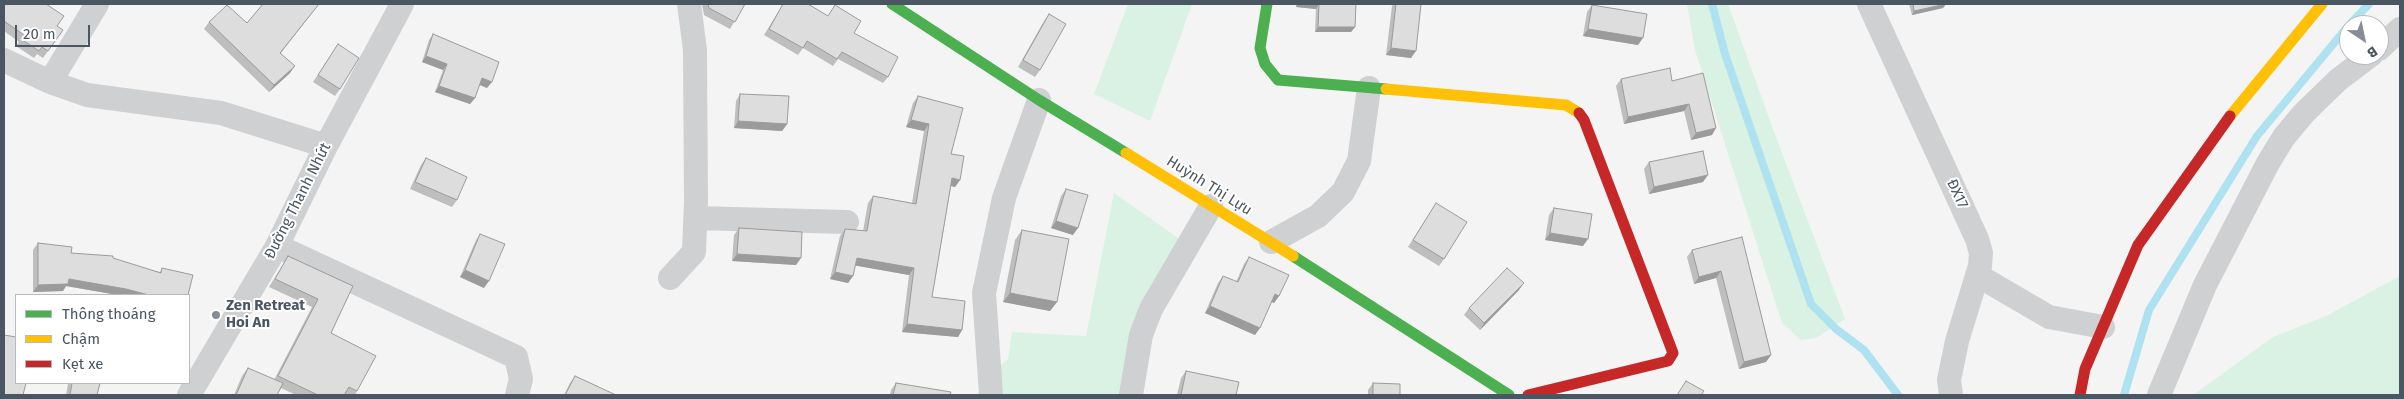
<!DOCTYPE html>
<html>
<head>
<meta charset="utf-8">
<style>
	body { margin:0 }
	#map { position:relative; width:2404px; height:399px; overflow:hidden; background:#f4f4f4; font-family:"Fira Sans",sans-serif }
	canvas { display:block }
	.frame { position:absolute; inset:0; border:5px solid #4a5661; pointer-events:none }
	.legend { position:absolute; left:15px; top:294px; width:175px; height:90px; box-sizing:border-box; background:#fff; border:1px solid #b7bbc0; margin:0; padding:6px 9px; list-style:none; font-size:15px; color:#4a5661 }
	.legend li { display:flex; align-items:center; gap:10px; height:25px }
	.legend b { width:25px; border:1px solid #b7bbc0 }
	.north { position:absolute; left:2339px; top:15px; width:50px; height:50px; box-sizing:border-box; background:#fff; border:1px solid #b7bbc0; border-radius:50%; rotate:146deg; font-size:14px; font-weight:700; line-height:20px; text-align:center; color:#4a5661 }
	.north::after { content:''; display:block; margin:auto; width:18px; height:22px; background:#868d94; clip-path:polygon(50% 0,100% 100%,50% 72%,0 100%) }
	.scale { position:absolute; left:15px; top:25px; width:75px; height:22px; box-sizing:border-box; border:2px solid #4a5661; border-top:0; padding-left:6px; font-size:15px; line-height:18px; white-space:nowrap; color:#4a5661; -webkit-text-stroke:4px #fff; paint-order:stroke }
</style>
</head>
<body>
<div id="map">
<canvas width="2404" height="399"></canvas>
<div class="frame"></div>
<ul class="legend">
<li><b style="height:6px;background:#4caf50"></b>Thông thoáng</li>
<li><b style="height:6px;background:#ffc107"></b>Chậm</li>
<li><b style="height:6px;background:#c62828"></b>Kẹt xe</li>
</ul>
<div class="north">B</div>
<div class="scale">20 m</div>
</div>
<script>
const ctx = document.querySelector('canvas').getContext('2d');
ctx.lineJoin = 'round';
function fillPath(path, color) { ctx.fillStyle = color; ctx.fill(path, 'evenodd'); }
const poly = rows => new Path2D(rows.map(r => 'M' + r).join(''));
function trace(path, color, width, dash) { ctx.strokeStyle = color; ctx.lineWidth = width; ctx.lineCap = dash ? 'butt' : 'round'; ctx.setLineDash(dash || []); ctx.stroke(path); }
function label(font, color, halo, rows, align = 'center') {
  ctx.font = font + ' "Fira Sans",sans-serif'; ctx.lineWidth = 4; ctx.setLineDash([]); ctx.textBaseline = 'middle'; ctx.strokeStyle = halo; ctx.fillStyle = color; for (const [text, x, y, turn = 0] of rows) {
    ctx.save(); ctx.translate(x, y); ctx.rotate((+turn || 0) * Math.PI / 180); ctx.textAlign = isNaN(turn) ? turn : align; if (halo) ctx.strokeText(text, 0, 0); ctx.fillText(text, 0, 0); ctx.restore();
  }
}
const green = poly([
	[1128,4,1192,4,1150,121,1094,94],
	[1687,4,1728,4,1773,129,1845,319,1816,338,1801,340,1782,323,1695,50],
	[1114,193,1191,247,1129,381,1128,395,998,395,994,371,1008,359,1012,332,1086,336],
	[2400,276,2400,395,2193,395,2273,337,2326,316]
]);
const stream = poly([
	[1712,4,1725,54,1811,304,1836,329,1864,350,1898,395],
	[2349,25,2369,4],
	[2124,395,2149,310,2257,136,2349,25]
]);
const street = poly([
	[1869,4,1977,239,1981,253,1980,266,1957,341,1949,380,1951,395],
	[2379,49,2400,29],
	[4,60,50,82,87,95,221,113,326,146],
	[50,82,97,4],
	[696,218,847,222],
	[1271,242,1318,216,1343,192,1359,161,1369,88],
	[277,246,516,357,521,379,517,395],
	[1977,275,2049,317,2103,327],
	[670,278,694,252,696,201,695,50,689,4],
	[189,395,277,246,326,146,402,4],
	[991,395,984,293,1004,198,1039,100],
	[1131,395,1141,335,1151,309,1211,206],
	[2159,395,2205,285,2268,163,2284,137,2304,113,2338,80,2371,55]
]);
const fast = poly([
	[892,4,1039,100,1126,153],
	[1267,4,1260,48,1265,64,1278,80,1386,89],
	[1293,256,1509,395]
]);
const slow = poly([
	[1386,89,1566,105,1579,113],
	[2230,116,2322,4],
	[1126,153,1293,256]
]);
const jam = poly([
	[1528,395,1668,361,1673,353,1584,120,1579,113],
	[2080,395,2085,369,2138,245,2230,116]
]);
const wall = poly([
	[4,4,57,26,63,30,43,58,37,54,34,58,16,46,19,42,4,31],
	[263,4,319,4,281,53,290,73,269,92,204,29,209,22,247,23],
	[702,4,745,4,730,29,704,15],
	[783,4,808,4,854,33,888,77,883,83,838,59,833,66,803,48,798,55,764,35],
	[1296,4,1356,4,1355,27,1351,32,1315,32,1316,9,1296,7],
	[1393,4,1421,4,1411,58,1386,55,1392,6],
	[1909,4,1946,4,1943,8,1912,15],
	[1592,5,1638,45,1583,36,1587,12],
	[1049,14,1040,70,1035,77,1018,67,1044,21],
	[433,34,487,88,479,85,475,98,470,104,435,92,443,70,422,62,429,40],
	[338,44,340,89,335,96,313,82],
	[1621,79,1672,81,1712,135,1691,140,1684,111,1624,124,1616,86],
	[740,94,787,124,782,131,734,128,736,101],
	[918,96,951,154,960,180,955,187,951,186,932,297,962,330,958,337,902,332,909,275,855,265,853,276,848,283,830,279,840,236,845,229,863,231,868,203,873,196,912,203,924,131,906,127,913,103],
	[426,158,457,200,452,207,410,189,421,165],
	[1649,162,1703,182,1649,194,1644,169],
	[1066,189,1073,235,1051,228,1061,196],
	[1436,203,1444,259,1439,266,1408,247],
	[1554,208,1583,246,1545,240,1549,215],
	[739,228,796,265,732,261,734,235],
	[1022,230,1057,302,1050,311,1003,302,1015,240],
	[480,234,484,288,460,277,476,240],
	[1742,237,1771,355,1766,362,1739,369,1716,278,1694,284,1687,257,1692,250],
	[38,243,71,253,160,272,162,268,188,295,118,295,66,286,63,291,33,292,33,250],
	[288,256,353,286,331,333,357,391,355,395,296,395,281,388,277,395,234,395,242,376,248,368,274,380,312,307,269,287],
	[1249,257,1279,296,1274,303,1271,302,1255,335,1205,313,1218,283,1223,276,1236,282,1244,264],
	[1519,290,1480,330,1464,315,1469,308],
	[1186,371,1236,395,1177,395,1181,378],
	[575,376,616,395,564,395,570,383],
	[63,383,100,383,97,395,66,395,68,384],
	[896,383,950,395,890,395,891,390],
	[1373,383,1400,395,1368,395,1368,390]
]);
const shadedWall = poly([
	[1298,4,1319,4,1316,9,1296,7],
	[1946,4,1943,8,1912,15,1914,11],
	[1318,27,1355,27,1351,32,1315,32],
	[1588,29,1643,38,1638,45,1583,36],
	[1391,48,1416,51,1411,58,1386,55],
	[426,56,447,64,443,70,422,62],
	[295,66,290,73,269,92,274,85],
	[482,78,492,82,487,88,478,84],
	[439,86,475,98,470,104,435,92],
	[1689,104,1684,111,1624,124,1628,117],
	[911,120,929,124,924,131,906,127],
	[738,121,787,124,782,131,734,128],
	[1716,128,1712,135,1691,140,1696,133],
	[1708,175,1703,182,1649,194,1654,187],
	[952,178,960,180,955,187,947,185],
	[1056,221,1078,228,1073,235,1051,228],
	[1550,233,1588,239,1583,246,1545,240],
	[737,254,801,258,796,265,732,261],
	[857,258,914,268,909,275,852,265],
	[465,270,489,281,484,288,460,277],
	[1721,271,1716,278,1694,284,1699,277],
	[835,272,853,276,848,283,830,279],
	[69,279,126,289,149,295,118,295,66,286,63,291,33,292,38,285],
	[1524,283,1519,290,1480,330,1484,323],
	[1010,293,1057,302,1050,311,1003,302],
	[1275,294,1279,296,1274,303,1270,301],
	[1210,306,1260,328,1255,335,1205,313],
	[907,324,962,330,958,337,902,332],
	[1771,355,1766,362,1739,369,1744,362]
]);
const building = poly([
	[4,4,46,4,64,16,57,26,63,30,48,51,42,47,39,51,21,39,24,35,4,21,4,4],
	[263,4,319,4,280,53,295,66,274,85,209,22,227,5,247,23,263,4],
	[708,4,745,4,735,22,709,8,708,4],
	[783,4,808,4,828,16,835,5,861,21,854,33,898,57,888,77,842,52,837,59,807,41,803,48,769,29,783,4],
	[1319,4,1356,4,1355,27,1318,27,1319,4],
	[1396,4,1421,4,1416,51,1391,48,1396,4],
	[1913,4,1946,4,1914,11,1913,4],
	[1592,5,1647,14,1643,38,1588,29,1592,5],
	[1049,14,1066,24,1040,70,1023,60,1049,14],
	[433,34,499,62,492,82,482,78,475,98,439,86,447,64,426,56,433,34],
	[338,44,359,58,340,89,318,75,338,44],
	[1670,68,1672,81,1703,73,1716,128,1696,133,1689,104,1628,117,1621,79,1670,68],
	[740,94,789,96,787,124,738,121,740,94],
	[918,96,963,108,951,154,964,156,960,180,952,178,932,297,965,301,962,330,907,324,914,268,857,258,853,276,835,272,845,229,867,231,873,196,916,204,929,124,911,120,918,96],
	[1703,151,1708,175,1654,187,1649,162,1703,151],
	[426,158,467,177,457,200,415,182,426,158],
	[1066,189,1088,195,1078,228,1056,221,1066,189],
	[1436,203,1467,222,1444,259,1413,240,1436,203],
	[1554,208,1592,214,1588,239,1550,233,1554,208],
	[739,228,802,232,801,258,737,254,739,228],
	[1022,230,1069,239,1057,302,1010,293,1022,230],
	[480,234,505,244,489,281,465,270,480,234],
	[1742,237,1771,355,1744,362,1721,271,1699,277,1692,250,1742,237],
	[38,243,72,247,71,253,113,256,113,258,161,273,162,268,193,275,188,295,149,295,126,289,69,279,68,284,38,285,38,243],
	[288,256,353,286,331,333,376,356,357,391,349,387,344,395,318,395,278,376,318,299,275,279,288,256],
	[1249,257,1289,275,1279,296,1275,294,1260,328,1210,306,1223,276,1238,282,1249,257],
	[1507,268,1524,283,1484,323,1469,308,1507,268],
	[4,335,16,337,16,383,26,383,23,395,4,395,4,335],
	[248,368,283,383,277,395,236,395,248,368],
	[1186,371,1239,382,1236,395,1181,395,1186,371],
	[575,376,616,395,565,395,575,376],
	[1686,381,1704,391,1701,395,1677,395,1686,381],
	[72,383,100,383,97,395,70,395,72,383],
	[896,383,951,392,950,395,893,395,896,383],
	[1373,383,1400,384,1400,395,1373,395,1373,383]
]);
const markers = [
	[216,315,5,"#868d94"]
];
const streetNames = [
	["Huỳnh Thị Lựu",1209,186,32],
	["ĐX17",1957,194,65],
	["Đường Thanh Nhứt",298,201,-63]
];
const poiNames = [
	["Zen Retreat",226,306],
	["Hoi An",226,323]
];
fillPath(green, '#d9f2e3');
trace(stream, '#aee2f0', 8);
trace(street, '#ced0d2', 24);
trace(fast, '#4caf50', 11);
trace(slow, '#ffc107', 11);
trace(jam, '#c62828', 11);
fillPath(wall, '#bebebf');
fillPath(shadedWall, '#9b9b9b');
fillPath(building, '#ddddde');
trace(building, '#9b9b9b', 1);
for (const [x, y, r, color] of markers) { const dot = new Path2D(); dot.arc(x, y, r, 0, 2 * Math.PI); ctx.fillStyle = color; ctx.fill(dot); trace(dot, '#fff', 2); }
label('15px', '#4a5661', '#fff', streetNames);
label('bold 15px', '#4a5661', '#fff', poiNames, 'left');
</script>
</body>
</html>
